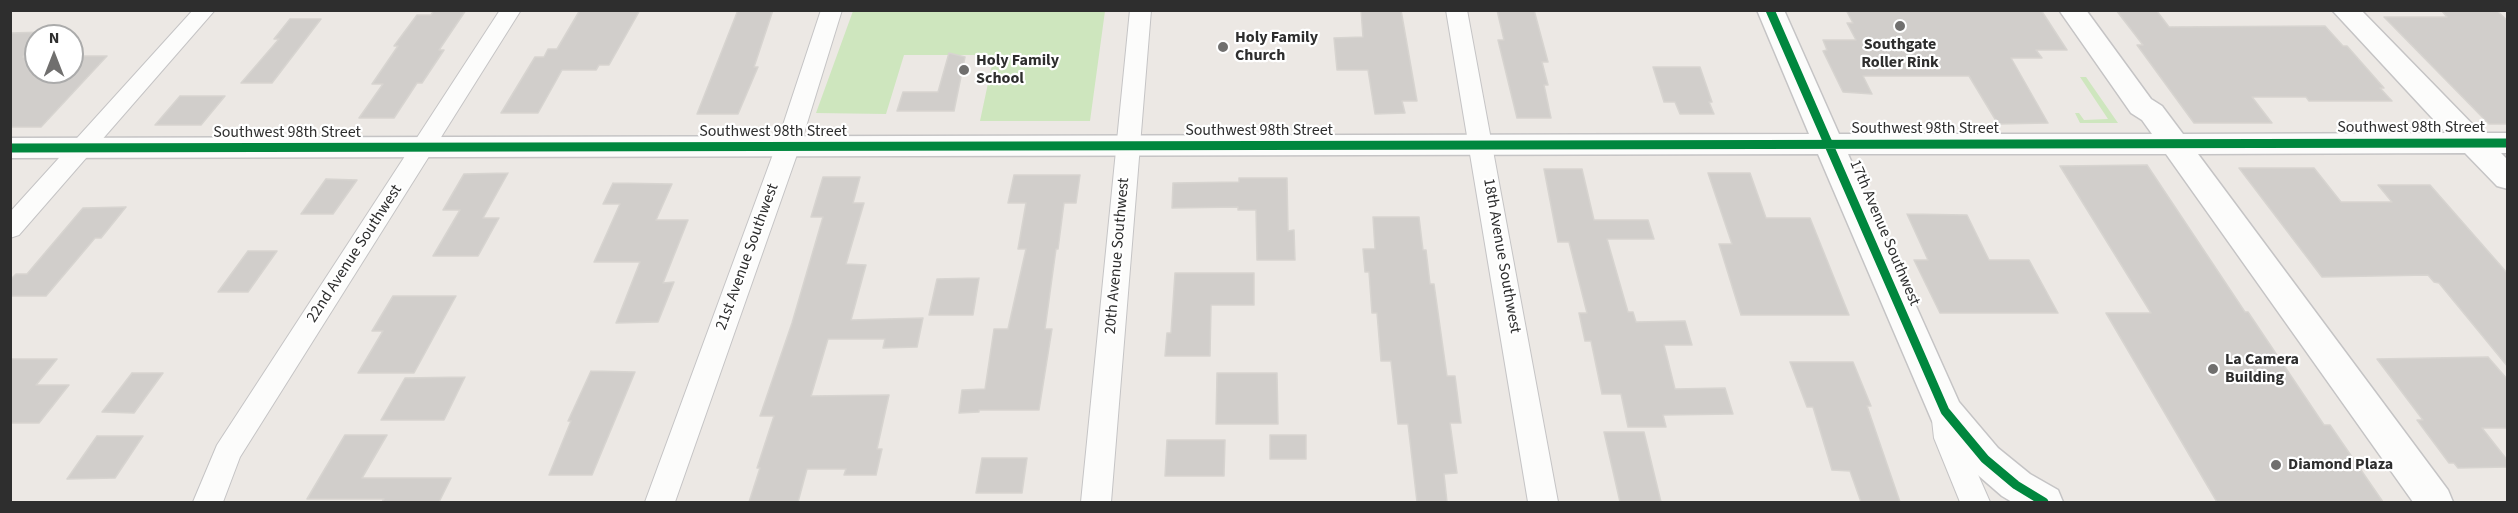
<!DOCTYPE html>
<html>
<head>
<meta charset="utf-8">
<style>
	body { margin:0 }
	#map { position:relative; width:2518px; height:513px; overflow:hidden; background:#ece8e4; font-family:"Source Sans 3",sans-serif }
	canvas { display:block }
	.frame { position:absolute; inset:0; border:12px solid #2e2e2e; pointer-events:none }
	.north { position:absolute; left:24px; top:24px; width:60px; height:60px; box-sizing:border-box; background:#fff; border:2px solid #ababab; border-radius:50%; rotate:0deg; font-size:16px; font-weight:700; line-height:24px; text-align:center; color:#2e2e2e }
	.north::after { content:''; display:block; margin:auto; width:21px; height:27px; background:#706f6e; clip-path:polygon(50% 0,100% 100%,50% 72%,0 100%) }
</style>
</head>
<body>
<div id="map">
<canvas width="2518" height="513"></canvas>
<div class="frame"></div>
<div class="north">N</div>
</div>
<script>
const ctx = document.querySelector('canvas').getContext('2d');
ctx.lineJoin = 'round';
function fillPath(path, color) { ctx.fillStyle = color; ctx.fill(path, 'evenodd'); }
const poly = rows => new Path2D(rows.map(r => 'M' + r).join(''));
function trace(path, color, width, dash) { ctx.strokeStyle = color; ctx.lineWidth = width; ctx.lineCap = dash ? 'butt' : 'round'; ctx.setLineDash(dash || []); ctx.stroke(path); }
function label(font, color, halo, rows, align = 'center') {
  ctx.font = font + ' "Source Sans 3",sans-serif'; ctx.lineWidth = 4.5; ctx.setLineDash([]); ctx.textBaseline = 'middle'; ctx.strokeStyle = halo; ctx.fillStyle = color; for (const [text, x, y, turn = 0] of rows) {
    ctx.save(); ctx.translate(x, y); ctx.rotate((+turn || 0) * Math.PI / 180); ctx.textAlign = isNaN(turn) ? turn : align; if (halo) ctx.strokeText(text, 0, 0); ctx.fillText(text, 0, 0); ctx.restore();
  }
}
const green = poly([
	[853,11,1105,11,1090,121,980,121,994,55,904,55,886,114,816,113],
	[2080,77,2086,77,2118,123,2080,123,2075,113,2079,113,2084,120,2108,119]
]);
const building = poly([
	[434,10,466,10,439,50,444,50,422,83,417,83,394,118,359,118,383,84,372,84,398,46,394,46,417,15,431,15,434,10],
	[580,10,640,10,609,65,599,65,596,70,562,70,538,113,501,113,535,57,544,57,548,49,557,49,580,10],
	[738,10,773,10,754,67,758,67,738,114,697,114,738,10],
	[1361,10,1401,10,1417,101,1402,101,1405,113,1375,114,1368,70,1337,70,1334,38,1363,37,1361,10],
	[1497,10,1534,10,1548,62,1542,62,1548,85,1544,85,1551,118,1517,118,1498,40,1504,40,1497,10],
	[1846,10,2041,10,2067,50,2036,50,2042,58,2011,58,2048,123,1998,124,1969,76,1863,76,1872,94,1843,92,1823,51,1827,50,1823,40,1856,40,1847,23,1853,23,1846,10],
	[2116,10,2156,10,2169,27,2325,26,2343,46,2347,46,2384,88,2380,88,2392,101,2309,101,2306,97,2252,97,2272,123,2194,123,2137,45,2143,45,2116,10],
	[2441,10,2496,10,2508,21,2508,124,2489,124,2384,17,2447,17,2441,10],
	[290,19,321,19,272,83,241,83,279,39,274,39,290,19],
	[46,32,42,36,36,36,36,43,23,57,36,57,36,72,72,72,72,56,107,56,41,127,10,127,10,33,46,32],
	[949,53,965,57,954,111,897,111,903,92,938,92,949,53],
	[1653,67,1700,67,1712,102,1709,102,1714,114,1680,114,1675,102,1664,102,1653,67],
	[180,96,225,96,201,125,155,125,180,96],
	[2147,165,2245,312,2248,312,2324,425,2330,425,2383,502,2217,502,2106,313,2151,313,2060,166,2147,165],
	[2239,168,2314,168,2341,202,2392,202,2378,185,2430,185,2508,274,2508,367,2439,283,2434,282,2428,275,2322,277,2239,168],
	[1544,169,1582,169,1594,220,1648,220,1654,239,1607,239,1628,312,1633,312,1636,322,1685,321,1692,345,1664,345,1675,389,1725,388,1733,414,1663,415,1666,427,1628,427,1621,394,1602,394,1591,341,1585,341,1579,313,1587,313,1569,242,1558,242,1544,169],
	[508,173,483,218,499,218,478,256,433,256,460,210,443,210,464,174,508,173],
	[1708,173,1750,173,1766,218,1810,218,1849,315,1741,315,1719,244,1732,244,1708,173],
	[1014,175,1080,175,1076,203,1064,203,1058,249,1056,249,1045,329,1052,329,1039,410,979,410,979,412,959,413,962,390,985,389,994,329,1008,329,1026,249,1018,249,1026,203,1008,203,1014,175],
	[823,177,860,177,853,203,864,203,846,264,866,265,851,320,923,318,917,347,883,348,885,339,828,339,811,396,889,395,877,449,882,449,876,475,844,475,846,469,807,469,798,502,749,502,760,468,757,468,774,416,760,416,792,323,823,217,811,217,823,177],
	[1239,178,1287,178,1288,231,1294,230,1295,260,1257,260,1256,210,1238,210,1238,207,1172,208,1173,183,1239,182,1239,178],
	[326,179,357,180,333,214,301,214,326,179],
	[613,183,672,184,656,220,688,220,663,283,674,282,658,322,616,323,640,262,594,262,620,204,603,204,613,183],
	[126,207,101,238,95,238,46,296,10,296,10,280,16,274,27,274,83,208,126,207],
	[1907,214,1967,215,1989,260,2029,260,2058,313,1940,313,1914,260,1928,260,1907,214],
	[1373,217,1419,217,1423,250,1426,250,1430,284,1434,284,1447,376,1455,376,1461,423,1450,423,1457,473,1444,474,1447,502,1417,502,1408,424,1398,424,1391,361,1381,361,1377,313,1372,313,1369,272,1365,272,1363,249,1375,249,1373,217],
	[248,251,277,251,248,292,218,292,248,251],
	[1175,273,1254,273,1254,305,1211,305,1210,356,1165,356,1167,333,1171,333,1175,273],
	[979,278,973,315,929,315,937,279,979,278],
	[393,296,456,296,414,373,358,373,383,331,372,331,393,296],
	[2488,357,2508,380,2508,428,2482,428,2508,461,2508,467,2458,468,2454,463,2449,463,2417,420,2423,420,2377,359,2488,357],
	[10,359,57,359,36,385,69,385,39,423,10,423,10,359],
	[1790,362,1853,362,1871,406,1867,406,1900,502,1861,502,1850,471,1832,470,1813,407,1807,407,1790,362],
	[591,371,635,372,592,475,549,475,571,421,568,421,591,371],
	[132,373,163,373,134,413,102,412,132,373],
	[1217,373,1277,373,1278,424,1216,424,1217,373],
	[465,377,444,420,381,420,405,378,465,377],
	[1604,432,1644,432,1661,502,1620,502,1604,432],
	[345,435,387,435,362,478,451,478,439,502,382,502,384,499,307,499,345,435],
	[1270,435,1306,435,1306,459,1270,459,1270,435],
	[97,436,143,436,115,478,67,479,97,436],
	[1167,440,1225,440,1224,476,1165,476,1167,440],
	[982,458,1027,458,1022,493,976,493,982,458]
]);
const street = poly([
	[193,10,215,10,19,235,10,238,10,212,193,10],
	[500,10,521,10,240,457,223,502,193,502,217,445,500,10],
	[821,10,842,10,800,146,675,502,645,502,776,146,821,10],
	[1130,10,1151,10,1111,502,1081,502,1130,10],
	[1446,10,1467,10,1558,502,1528,502,1446,10],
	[1945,400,1955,403,1959,411,1962,438,1990,502,1960,502,1934,438,1931,411,1935,403,1945,400]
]);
const secondary = poly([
	[1757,10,1784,10,1839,134,2152,134,2142,120,2131,113,2059,10,2086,10,2151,99,2162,106,2183,134,2446,133,2332,10,2361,10,2481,133,2508,133,2508,153,2501,153,2508,160,2508,189,2497,186,2465,153,2198,154,2448,490,2453,502,2413,502,2166,154,1848,154,1959,402,1998,448,2030,474,2058,490,2063,502,2012,502,2002,496,1972,470,1932,421,1818,154,10,158,10,138,1809,134,1757,10]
]);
const cycleway = poly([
	[1770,10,1945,411,1985,459,2016,485,2044,502],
	[10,148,2508,143]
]);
const markers = [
	[1900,26,6,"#706f6e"],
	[1223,47,6,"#706f6e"],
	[964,70,6,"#706f6e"],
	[2213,369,6,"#706f6e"],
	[2276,465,6,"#706f6e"]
];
const poiNames = [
	["Holy Family",1235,38],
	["Church",1235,56],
	["Southgate",1900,45,"center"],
	["Roller Rink",1900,63,"center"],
	["Holy Family",976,61],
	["School",976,79],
	["La Camera",2225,360],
	["Building",2225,378],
	["Diamond Plaza",2288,465]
];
const streetNames = [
	["Southwest 98th Street",2411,128],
	["Southwest 98th Street",1925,129],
	["Southwest 98th Street",1259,131],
	["Southwest 98th Street",773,132],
	["Southwest 98th Street",287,133],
	["17th Avenue Southwest",1884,233,67],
	["22nd Avenue Southwest",355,254,-57],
	["20th Avenue Southwest",1118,256,-85],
	["18th Avenue Southwest",1501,256,80],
	["21st Avenue Southwest",748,257,-70]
];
fillPath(green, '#cee6be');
fillPath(building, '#d1cecb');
trace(building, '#d7d4d0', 1.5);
trace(street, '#c5c4c5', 2);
trace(secondary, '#c5c4c5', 3);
fillPath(street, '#fcfcfb');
fillPath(secondary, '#fcfcfb');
trace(cycleway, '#00873e', 9);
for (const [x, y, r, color] of markers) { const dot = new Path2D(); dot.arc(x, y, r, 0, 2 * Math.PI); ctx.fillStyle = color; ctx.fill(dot); trace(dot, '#fff', 2); }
label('bold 16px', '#2e2e2e', '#fff', poiNames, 'left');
label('16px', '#2e2e2e', '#fff', streetNames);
</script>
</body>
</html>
